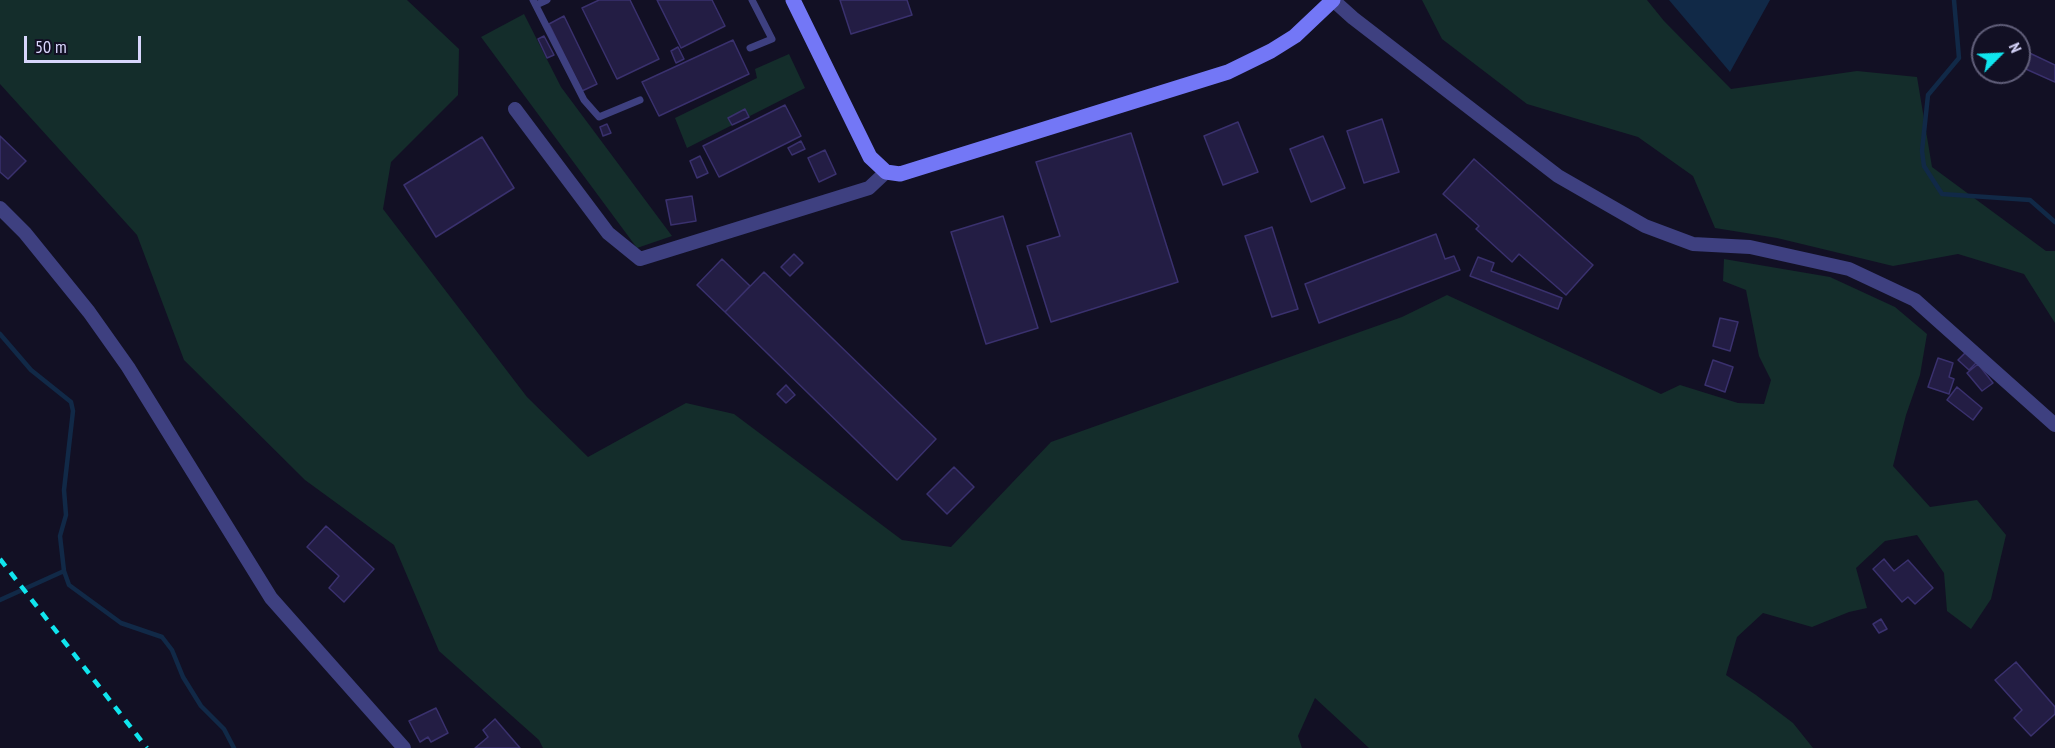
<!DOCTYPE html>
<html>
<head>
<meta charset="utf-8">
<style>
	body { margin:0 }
	#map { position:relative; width:2055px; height:748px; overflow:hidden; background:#121024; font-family:"PT Sans Narrow",sans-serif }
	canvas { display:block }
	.north { position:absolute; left:1971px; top:24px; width:60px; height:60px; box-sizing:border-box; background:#121024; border:2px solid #615f7a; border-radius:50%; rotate:66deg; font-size:16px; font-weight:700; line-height:24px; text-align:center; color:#d8d6fc }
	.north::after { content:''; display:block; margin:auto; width:21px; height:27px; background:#10e5ee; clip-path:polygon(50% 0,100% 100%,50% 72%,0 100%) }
	.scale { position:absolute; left:24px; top:36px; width:117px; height:27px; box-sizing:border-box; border:3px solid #d8d6fc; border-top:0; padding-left:8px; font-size:18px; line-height:21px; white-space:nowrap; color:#d8d6fc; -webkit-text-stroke:4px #121024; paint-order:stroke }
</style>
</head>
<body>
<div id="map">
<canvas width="2055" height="748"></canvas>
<div class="north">N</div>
<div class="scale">50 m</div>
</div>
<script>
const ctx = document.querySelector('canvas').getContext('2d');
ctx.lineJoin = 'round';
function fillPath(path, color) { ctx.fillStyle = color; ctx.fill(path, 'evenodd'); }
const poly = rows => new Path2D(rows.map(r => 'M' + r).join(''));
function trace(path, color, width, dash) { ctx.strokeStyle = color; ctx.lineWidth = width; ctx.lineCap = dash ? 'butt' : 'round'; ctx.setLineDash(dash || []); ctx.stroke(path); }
const green = poly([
	[0,0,407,0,459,49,458,95,391,162,383,209,527,397,588,457,686,403,734,414,902,540,951,547,1051,442,1402,317,1447,295,1661,394,1680,385,1738,403,1764,404,1771,380,1759,356,1746,290,1723,281,1724,259,1830,277,1895,307,1927,334,1920,375,1906,415,1893,466,1930,507,1977,500,2006,535,1991,599,1971,629,1947,611,1944,573,1917,535,1885,541,1856,568,1867,608,1849,612,1812,627,1763,613,1737,637,1726,675,1756,695,1793,723,1813,748,1369,748,1315,698,1298,736,1302,748,543,748,539,740,439,651,394,545,305,480,184,360,137,235,0,84],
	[1422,0,1647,0,1664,21,1731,89,1857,71,1917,77,1932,167,2046,251,2055,251,2055,323,2024,274,1958,254,1893,266,1777,238,1715,228,1693,176,1638,137,1527,104,1442,39],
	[524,14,561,87,672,236,637,248,481,37],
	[789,54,805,88,687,148,675,118,757,78,755,69]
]);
const water = poly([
	[1669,0,1770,0,1730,72]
]);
const stream = poly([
	[1954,0,1959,58,1928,95,1922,151,1924,166,1942,194,2030,200,2055,222],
	[0,334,31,370,71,402,73,411,64,490,66,515,60,536,64,571,69,585,121,623,162,637,172,650,183,677,201,706,224,729,234,748],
	[0,600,64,571]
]);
const building = poly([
	[599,0,630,0,659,59,617,79,582,8,599,0],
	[657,0,712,0,725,26,681,48,657,0],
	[840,0,907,0,912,15,851,34,840,0],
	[564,16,597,84,582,91,549,24,564,16],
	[544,36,554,55,547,58,538,39,544,36],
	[733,40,749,74,659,116,642,82,733,40],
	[678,47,684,59,676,63,671,51,678,47],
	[2019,48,2055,65,2055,82,2019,66,2019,48],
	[785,105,801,136,719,177,703,146,785,105],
	[745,109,749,117,732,125,728,118,745,109],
	[1382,119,1399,172,1364,183,1347,131,1382,119],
	[1238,122,1258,172,1223,185,1204,136,1238,122],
	[607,124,611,133,603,136,600,127,607,124],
	[1131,133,1178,282,1051,322,1027,246,1060,236,1036,162,1131,133],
	[0,136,26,161,8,179,0,172,0,136],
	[1323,136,1345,188,1311,202,1290,149,1323,136],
	[482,137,514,188,436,237,404,185,482,137],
	[801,141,805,149,792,155,788,148,801,141],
	[825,150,836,174,819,182,808,158,825,150],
	[700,156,708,173,697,178,690,161,700,156],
	[1474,159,1593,265,1566,295,1519,254,1512,262,1476,229,1479,226,1443,194,1474,159],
	[692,196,696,221,671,225,666,200,692,196],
	[1003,216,1038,328,986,344,951,232,1003,216],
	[1272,227,1298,309,1272,317,1245,236,1272,227],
	[1436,234,1445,259,1454,256,1460,270,1319,323,1305,284,1436,234],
	[794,254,803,263,790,276,781,267,794,254],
	[1478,257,1494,263,1491,271,1562,298,1558,309,1470,276,1478,257],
	[722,259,750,286,725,312,697,285,722,259],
	[764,272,936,439,897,480,725,312,764,272],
	[1720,318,1738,322,1730,351,1713,346,1720,318],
	[1967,351,1978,361,1969,370,1958,360,1967,351],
	[1938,358,1953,363,1949,377,1954,379,1949,394,1928,387,1938,358],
	[1713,360,1733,367,1725,392,1705,385,1713,360],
	[1978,364,1993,383,1982,391,1967,373,1978,364],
	[786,385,795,395,786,403,777,394,786,385],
	[1957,387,1982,408,1973,420,1947,400,1957,387],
	[954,467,974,487,947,514,927,494,954,467],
	[326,526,374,569,344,602,329,588,339,576,307,547,326,526],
	[1884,559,1894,571,1908,560,1933,588,1915,604,1908,597,1902,602,1873,569,1884,559],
	[1881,619,1887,629,1879,633,1873,624,1881,619],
	[2016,662,2055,707,2055,714,2031,736,2014,718,2022,710,1995,680,2016,662],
	[436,708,448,733,431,742,428,737,420,742,409,721,436,708],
	[495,719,520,748,475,748,488,737,483,730,495,719]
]);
const lane = poly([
	[533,0,584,100,599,117,640,100],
	[536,5,547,0],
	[750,48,772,39,752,0]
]);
const street = poly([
	[1333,0,1353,18,1558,176,1645,226,1693,244,1750,247,1849,269,1915,300,2055,425],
	[515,109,608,233,640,259,869,188,886,172],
	[0,208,25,233,89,312,128,367,271,598,404,748]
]);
const secondary = poly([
	[793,0,870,157,886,172,900,174,1228,72,1271,51,1295,36,1333,0]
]);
const rail = poly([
	[0,559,147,748]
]);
fillPath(green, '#142d2b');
fillPath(water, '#112947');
trace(stream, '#112947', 4.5);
fillPath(building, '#231d44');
trace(building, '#3a316e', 1.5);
trace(lane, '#3e4080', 7);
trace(street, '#3e4080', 14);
trace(secondary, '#7377f6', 15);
trace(rail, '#10e5ee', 4.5, [9, 8]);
</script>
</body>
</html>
